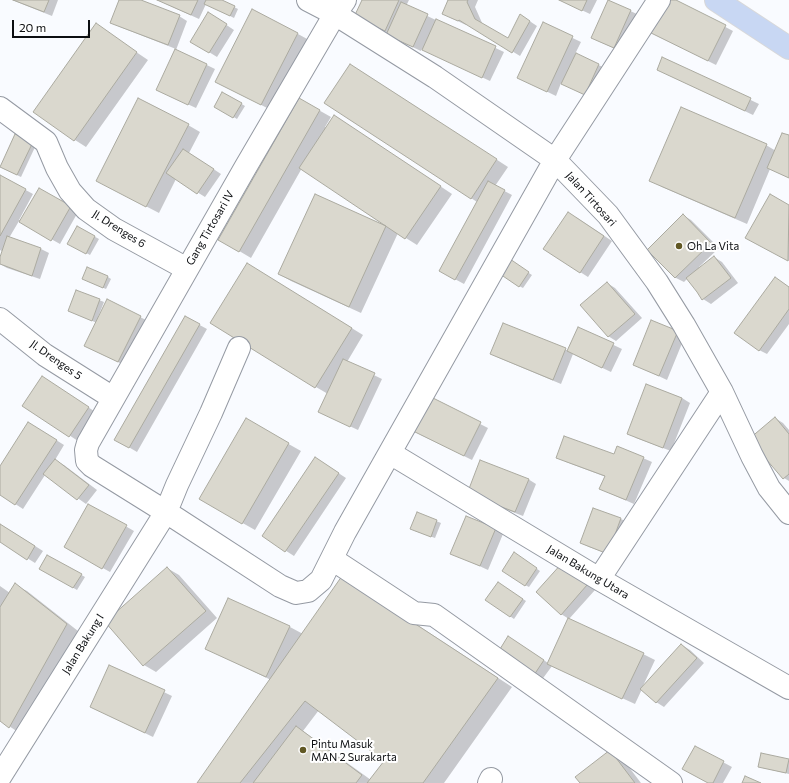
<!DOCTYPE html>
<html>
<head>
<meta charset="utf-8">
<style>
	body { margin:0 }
	#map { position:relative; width:789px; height:783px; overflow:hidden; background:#f9fbff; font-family:Commissioner,sans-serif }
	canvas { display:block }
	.scale { position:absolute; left:12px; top:20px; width:78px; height:18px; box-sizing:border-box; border:2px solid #0c0e11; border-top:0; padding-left:5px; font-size:12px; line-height:14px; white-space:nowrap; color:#0c0e11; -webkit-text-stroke:3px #fff; paint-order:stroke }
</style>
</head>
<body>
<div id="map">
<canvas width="789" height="783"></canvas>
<div class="scale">20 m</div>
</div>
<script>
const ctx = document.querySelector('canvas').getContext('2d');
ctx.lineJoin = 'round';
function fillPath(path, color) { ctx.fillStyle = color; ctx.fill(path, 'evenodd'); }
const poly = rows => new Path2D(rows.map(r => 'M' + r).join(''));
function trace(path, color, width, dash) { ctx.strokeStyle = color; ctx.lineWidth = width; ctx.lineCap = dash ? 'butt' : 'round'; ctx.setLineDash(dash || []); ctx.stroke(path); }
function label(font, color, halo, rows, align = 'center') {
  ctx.font = font + ' Commissioner,sans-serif'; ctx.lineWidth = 4; ctx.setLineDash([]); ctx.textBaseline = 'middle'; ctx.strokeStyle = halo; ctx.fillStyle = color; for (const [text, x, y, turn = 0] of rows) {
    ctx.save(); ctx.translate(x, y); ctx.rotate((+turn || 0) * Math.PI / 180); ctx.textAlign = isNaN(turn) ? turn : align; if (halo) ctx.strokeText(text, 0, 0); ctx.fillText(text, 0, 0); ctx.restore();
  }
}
const shadow = poly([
	[12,0,58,0,52,16],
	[120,0,138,0,179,16,187,21,176,50,215,69,196,108,157,90,176,49,120,27,112,22],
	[157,0,220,0,238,9,234,18,206,4,199,19],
	[363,0,409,0,406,6,504,52,490,81,422,49,421,51,395,39,388,33,363,21],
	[449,0,478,0,475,7,483,25,508,39,528,20,537,26,520,56,467,24,466,25,451,18],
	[560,0,597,0,590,14],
	[674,0,733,31,716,65,656,35],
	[609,1,639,15,622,52,600,42],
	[216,18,234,30,217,57,191,41],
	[543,24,581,42,575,54,607,69,593,98,561,83,556,96,519,78],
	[96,25,148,60,86,147,75,140,34,112],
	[298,34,309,40,273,111,216,82],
	[663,58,759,104,753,115,658,70],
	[362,72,508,167,495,186,512,195,464,284,440,271,477,202,471,198],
	[223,93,245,106,237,119,215,106],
	[299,99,331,117,325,127,327,128,335,116,452,194,417,245,398,233,361,313,291,281,279,274,316,195,387,227,388,226,302,168,251,258,219,239],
	[188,125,200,132,189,153,221,174,205,197,176,179,159,213,109,187],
	[789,137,789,178,770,169,747,224,662,187,650,180,766,145,776,151],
	[32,143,36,145,21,177,4,169],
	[0,176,33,194,19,220,21,220,39,190,78,212,60,244,19,221,9,238,41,249,49,253,40,279,7,268,0,264,3,252,0,250],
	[770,196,789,206,789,261,747,238],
	[683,215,691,220,719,248,699,267,700,268,714,257,722,262,738,283,711,304,703,299,688,278,684,282,676,278,648,250],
	[576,217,612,241,588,277,544,249],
	[77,227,99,239,90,255,68,243],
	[510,261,532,275,523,288,519,286],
	[259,271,363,335,347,362,382,379,358,430,328,416,328,394,316,387],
	[108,277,111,279,106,289,87,281],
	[775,278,789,287,789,324,767,354,759,350],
	[607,283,615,288,642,318,616,341,608,336],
	[77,291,104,302,98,317,99,318,140,317,148,321,126,366,93,350,97,323,69,311],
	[185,317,207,329,137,452,115,439],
	[652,322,685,336,667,380,635,365],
	[578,328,622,349,611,372,573,354,561,384,499,358,491,354,565,349,568,351],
	[50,382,97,413,78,441,23,405],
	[647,385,682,398,690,403,671,451,636,438,628,433],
	[429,398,488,428,472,460,421,435],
	[775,418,783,423,789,430,789,481,784,478,750,439],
	[246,420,301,451,255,530,200,499],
	[37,428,64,445,55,460,64,465,97,490,86,504,45,475,23,509,0,494,0,468],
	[618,447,652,462,634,504,609,493,606,477,566,462,558,457,614,456],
	[323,463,346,478,294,556,263,536],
	[528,479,536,484,523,516,476,498],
	[89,505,134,531,110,572,65,547],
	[417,513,441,523,435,538,415,531],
	[621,519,629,523,616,557,589,547,581,543],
	[0,524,43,551,35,563,0,541],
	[495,529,503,534,488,570,451,553],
	[48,556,85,577,77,590,41,569],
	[518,556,540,571,529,587,525,585],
	[167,568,179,575,217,618,156,672,144,665,106,623],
	[571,568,595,590,569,619,561,614],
	[15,585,27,591,78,631,21,734,0,720,0,586,10,593],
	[501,585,526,601,514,619,486,600],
	[358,586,512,687,444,783,198,783,271,680,207,649,290,627,303,634],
	[319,710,385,761,371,780,303,731],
	[517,642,548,663,643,654,655,660,643,686,682,645,690,650,704,663,664,707,656,702,642,689,635,704,552,666,541,681,533,677],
	[110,666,172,696,153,737,91,707],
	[695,747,732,767,723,783,709,783],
	[610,751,622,758,641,783,581,783],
	[762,754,789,760,789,774,763,768,759,766]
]);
const building = poly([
	[13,0,49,0,44,12,13,0],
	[119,0,141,0,180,15,168,45,110,23,119,0],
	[157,0,198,0,191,15,157,0],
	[206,0,222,0,235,6,230,16,204,4,206,0],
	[362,0,399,0,385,31,354,17,362,0],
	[448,0,468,0,467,2,475,19,508,38,520,14,530,21,512,53,459,20,458,21,442,14,448,0],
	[559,0,587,0,582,11,559,0],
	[608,0,631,10,614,48,591,38,608,0],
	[662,0,676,0,726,25,708,61,647,31,662,0],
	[401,2,428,14,413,47,386,35,401,2],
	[252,9,298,33,261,105,215,82,252,9],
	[208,12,227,24,209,53,190,42,208,12],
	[436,19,496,46,482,78,422,50,436,19],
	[543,22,573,36,547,92,517,78,543,22],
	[96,23,137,52,74,141,33,112,96,23],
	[175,49,207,64,188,105,156,90,175,49],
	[576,53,599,64,585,95,561,84,576,53],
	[662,57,751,98,745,111,657,70,662,57],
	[350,64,497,159,471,199,324,103,350,64],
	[222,92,242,103,233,118,214,107,222,92],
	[138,98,189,124,146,207,96,181,138,98],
	[299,98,320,110,239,252,218,240,299,98],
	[681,107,767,144,735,218,649,181,681,107],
	[334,115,441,186,405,239,299,168,334,115],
	[782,133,789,135,789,178,767,168,782,133],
	[15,134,33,142,17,175,0,167,15,134],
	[183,149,214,169,197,194,166,173,183,149],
	[0,175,26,189,0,236,0,175],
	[488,181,505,190,455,280,439,271,488,181],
	[39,188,71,206,51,241,19,222,39,188],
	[315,194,386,226,349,307,278,274,315,194],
	[770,194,789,205,788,261,745,238,770,194],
	[568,212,604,236,580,273,543,249,568,212],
	[683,214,711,243,675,278,647,250,683,214],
	[77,226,95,236,86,254,67,244,77,226],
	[7,236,41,248,32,276,0,264,0,257,7,236],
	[714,256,731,278,702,300,697,292,686,278,714,256],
	[510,259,529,272,519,287,500,274,510,259],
	[247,263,352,328,315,388,210,323,247,263],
	[87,267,108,276,103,288,82,279,87,267],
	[775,277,789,287,789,309,759,351,734,333,775,277],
	[607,282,635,314,608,337,580,305,607,282],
	[76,290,100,299,92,321,68,311,76,290],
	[107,299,141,316,118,362,84,346,107,299],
	[185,316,200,324,129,448,114,440,185,316],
	[651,320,678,331,659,376,633,365,651,320],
	[503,323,566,348,553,380,490,354,503,323],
	[578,327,614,343,602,368,567,351,578,327],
	[343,359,375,373,350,427,318,412,343,359],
	[42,376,89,407,69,437,22,406,42,376],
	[646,384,682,398,663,448,627,434,646,384],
	[429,396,481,422,464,456,411,430,429,396],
	[775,417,789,434,789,474,783,479,749,439,775,417],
	[246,418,289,443,242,524,199,499,246,418],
	[28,422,57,440,15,505,0,495,0,466,28,422],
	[564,436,614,454,617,446,644,457,626,500,599,489,605,476,556,458,564,436],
	[315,457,339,473,285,552,262,536,315,457],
	[55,459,89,485,77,500,43,474,55,459],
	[480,460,529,479,515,512,467,494,480,460],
	[88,504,127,525,102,569,64,547,88,504],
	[593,508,621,518,608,554,580,543,593,508],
	[417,512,437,520,431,537,410,529,417,512],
	[466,516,496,528,480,566,450,554,466,516],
	[0,524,35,546,27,560,0,542,0,524],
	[514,552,537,568,525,586,502,571,514,552],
	[47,555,82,574,73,588,39,569,47,555],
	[563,562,587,585,561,615,536,592,563,562],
	[167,567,206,611,143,666,105,622,167,567],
	[342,576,498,678,423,783,367,783,384,761,305,701,240,783,197,783,342,576],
	[498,582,523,599,510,617,485,600,498,582],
	[15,583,67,624,9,728,0,721,0,607,15,583],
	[228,598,290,626,266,677,205,649,228,598],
	[568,618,644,653,622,699,547,664,568,618],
	[508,636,544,660,532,678,497,654,508,636],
	[681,644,697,658,656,703,640,689,681,644],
	[109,665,165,690,145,733,90,707,109,665],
	[296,726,362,775,356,783,253,783,296,726],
	[695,746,724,761,713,783,708,783,682,769,695,746],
	[610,750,635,783,580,783,575,777,610,750],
	[761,753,789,759,786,773,758,767,761,753],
	[745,776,761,783,742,783,745,776]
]);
const minor = poly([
	[308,0,335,14,435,77,555,160,608,215,657,282,684,325,722,392,752,456,769,488,789,513],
	[345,0,335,14,245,168,88,443,86,450,87,461,92,466,177,519,280,586,296,593,308,591,321,580,345,532,555,160,659,0],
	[0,108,46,142,57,168,70,191,86,209,114,229,187,269],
	[0,319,45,355,113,398],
	[390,453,599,579,789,688],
	[332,559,414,613,434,615,671,783],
	[599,579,722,392],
	[0,777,166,512,177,485,211,413,239,348],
	[489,783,491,779]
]);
const major = poly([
	[716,0,789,48]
]);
const markers = [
	[679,246,4,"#615824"],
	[303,750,4,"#615824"]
];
const streetNames = [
	["Jalan Tirtosari",591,199,48],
	["Gang Tirtosari IV",210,228,-60],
	["Jl. Drenges 6",119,229,32],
	["Jl. Drenges 5",56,360,35],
	["Jalan Bakung Utara",588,572,31],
	["Jalan Bakung I",83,644,-58]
];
const poiNames = [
	["Oh La Vita",687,246],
	["Pintu Masuk",311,744],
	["MAN 2 Surakarta",311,757]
];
fillPath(shadow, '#0003');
fillPath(building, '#dad8ce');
trace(building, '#abaaa0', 1);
trace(minor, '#959aa3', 24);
trace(major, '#d8d8d9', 24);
trace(minor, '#fff', 22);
trace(major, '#c8d7f3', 22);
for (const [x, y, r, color] of markers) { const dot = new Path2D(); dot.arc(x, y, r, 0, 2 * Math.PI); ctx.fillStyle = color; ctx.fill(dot); trace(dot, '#fff', 1.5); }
label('11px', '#0c0e11', '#fff', streetNames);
label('11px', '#0c0e11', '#fff', poiNames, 'left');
</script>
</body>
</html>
